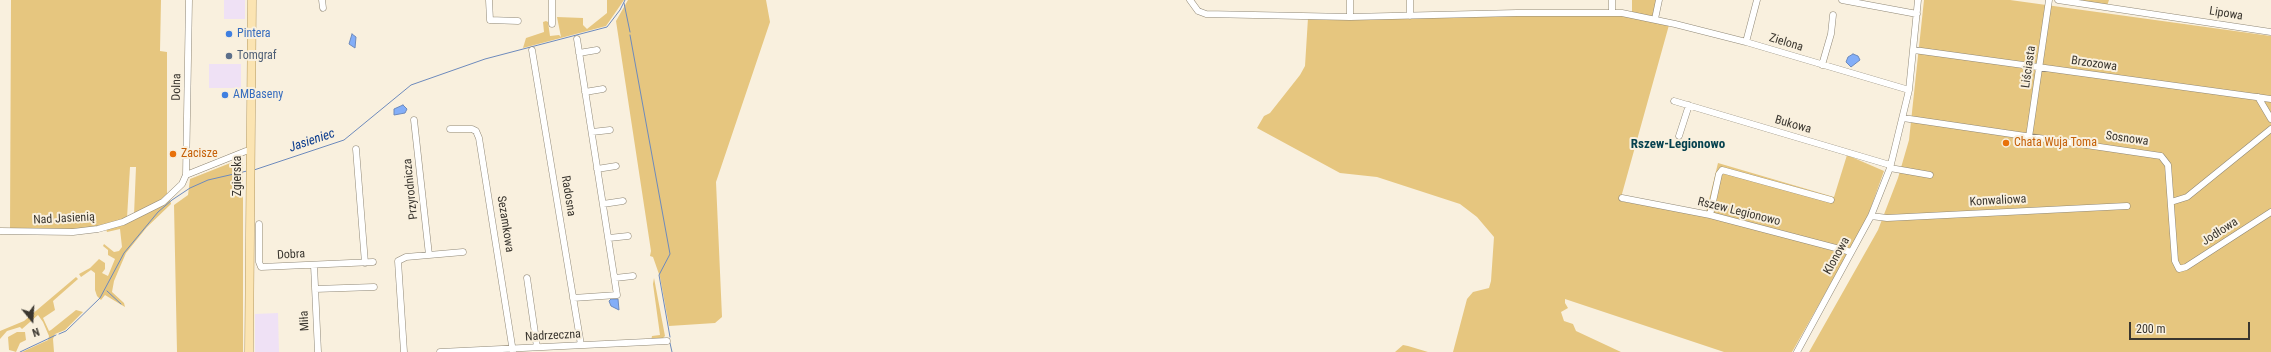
<!DOCTYPE html>
<html>
<head>
<meta charset="utf-8">
<style>
	body { margin:0 }
	#map { position:relative; width:2271px; height:352px; overflow:hidden; background:#f9f0de; font-family:"Roboto Condensed",sans-serif }
	canvas { display:block }
	.north { position:absolute; left:12px; top:300px; width:40px; height:40px; -webkit-text-stroke:3px #f9f0de; paint-order:stroke; rotate:162deg; font-size:11px; font-weight:700; line-height:16px; text-align:center; color:#3a362f }
	.north::after { content:''; display:block; margin:auto; width:14px; height:18px; background:#3a362f; clip-path:polygon(50% 0,100% 100%,50% 72%,0 100%) }
	.scale { position:absolute; left:2129px; top:322px; width:121px; height:18px; box-sizing:border-box; border:2px solid #3a362f; border-top:0; padding-left:5px; font-size:12px; line-height:14px; white-space:nowrap; color:#3a362f; -webkit-text-stroke:3px #f9f0de; paint-order:stroke }
</style>
</head>
<body>
<div id="map">
<canvas width="2271" height="352"></canvas>
<div class="north">N</div>
<div class="scale">200 m</div>
</div>
<script>
const ctx = document.querySelector('canvas').getContext('2d');
ctx.lineJoin = 'round';
function fillPath(path, color) { ctx.fillStyle = color; ctx.fill(path, 'evenodd'); }
const poly = rows => new Path2D(rows.map(r => 'M' + r).join(''));
function trace(path, color, width, dash) { ctx.strokeStyle = color; ctx.lineWidth = width; ctx.lineCap = dash ? 'butt' : 'round'; ctx.setLineDash(dash || []); ctx.stroke(path); }
function label(font, color, halo, rows, align = 'center') {
  ctx.font = font + ' "Roboto Condensed",sans-serif'; ctx.lineWidth = 4; ctx.setLineDash([]); ctx.textBaseline = 'middle'; ctx.strokeStyle = halo; ctx.fillStyle = color; for (const [text, x, y, turn = 0] of rows) {
    ctx.save(); ctx.translate(x, y); ctx.rotate((+turn || 0) * Math.PI / 180); ctx.textAlign = isNaN(turn) ? turn : align; if (halo) ctx.strokeText(text, 0, 0); ctx.fillText(text, 0, 0); ctx.restore();
  }
}
const industrial = poly([
	[224,0,245,0,245,19,224,19],
	[209,64,241,64,241,88,209,88],
	[278,313,279,352,255,352,255,314]
]);
const green = poly([
	[11,0,161,0,160,51,167,52,167,194,156,204,134,215,136,167,130,167,127,218,104,226,83,229,10,230],
	[607,0,624,0,606,26,523,48,526,38,544,32,543,22,546,21,548,22,550,36,559,35,561,37,557,17,583,18,583,25,587,29,607,13],
	[628,0,766,0,770,22,716,182,722,317,715,323,669,326,660,277,653,257,650,256,651,251,616,21],
	[1632,0,1658,0,1654,17,1632,12],
	[1924,0,2010,0,2271,36,2271,352,1809,352,1878,230,1898,178,1909,140],
	[2083,0,2109,0,2107,6,2083,2],
	[1619,14,1669,25,1620,201,1705,216,1718,163,1834,197,1847,155,1884,171,1866,221,1792,352,1724,352,1565,299,1565,303,1568,308,1561,312,1564,321,1573,324,1576,331,1621,352,1453,352,1467,299,1473,292,1489,288,1491,281,1494,237,1477,217,1460,204,1377,177,1340,173,1257,128,1264,116,1270,113,1300,75,1305,66,1308,18],
	[243,158,243,352,177,352,174,205,188,195,190,179],
	[170,199,171,204,147,227,126,253,114,281,112,292,124,303,125,307,105,295,101,300,97,296,95,290,95,273,91,270,81,277,79,274,90,268,99,259,105,263,105,269,102,273,108,276,115,259,108,255,108,250,103,246,104,244,114,252,119,251,122,247,120,229,107,232,106,229],
	[76,277,78,279,53,301,55,310,43,318,49,331,51,330,76,310,83,312,65,330,55,334,53,339,54,352,22,352,48,340,49,336,43,322,38,315,22,329,20,327,7,331,0,339,0,331,24,321],
	[654,278,665,336,660,341,651,341,652,336,660,335,653,284],
	[17,332,25,332,26,340,20,343,16,352,13,351,9,350,8,337],
	[1403,345,1408,346,1428,352,1395,352]
]);
const water = poly([
	[352,34,356,37,355,48,349,44,352,34],
	[1853,54,1858,56,1860,60,1851,67,1846,62,1848,57,1853,54],
	[403,105,407,109,405,113,394,115,394,109,403,105],
	[611,299,618,299,619,310,611,306,609,301,611,299]
]);
const stream = poly([
	[624,3,630,32],
	[630,35,670,254,659,275,670,337],
	[254,170,344,140,411,85,485,59,607,27,620,10,625,0],
	[107,291,121,304],
	[59,334,66,331,100,298,124,253,158,212,172,200,190,188,208,180,247,171],
	[670,343,672,352],
	[20,352,56,335]
]);
const minor = poly([
	[322,0,323,8],
	[489,0,490,20,518,21],
	[1190,0,1198,11,1206,14,1350,17,1517,13,1622,13,1675,24,1746,42,1909,90],
	[1410,0,1410,16],
	[1842,0,1917,14],
	[2058,0,2271,32],
	[1612,13,1612,0],
	[1350,17,1350,0],
	[1655,19,1659,0],
	[552,24,552,0],
	[1746,42,1757,0],
	[532,50,581,345],
	[1914,50,2271,99],
	[579,53,597,50],
	[1822,65,1831,34,1833,15],
	[585,92,603,89],
	[2258,97,2271,119],
	[1674,101,1890,165],
	[1903,118,2161,156,2168,165,2175,261,2179,269,2186,267,2271,212],
	[414,120,429,255],
	[450,129,472,129,476,131,479,138,513,352],
	[592,132,610,130],
	[1679,136,1689,105],
	[2029,137,2049,0],
	[356,149,365,263],
	[1890,168,1930,175],
	[597,169,616,166],
	[186,175,189,0],
	[1622,198,1710,215,1851,252],
	[2171,202,2187,197,2271,129],
	[603,204,623,201],
	[1710,215,1719,174,1722,170,1831,200],
	[1871,216,1887,218,2127,206],
	[259,224,259,262,261,267,373,262],
	[0,231,73,232,98,229,123,222,163,202,182,184,186,175,246,151,250,151],
	[609,238,628,236],
	[314,265,318,352],
	[527,278,537,347],
	[615,278,633,276],
	[315,289,374,287],
	[573,298,617,295,577,39],
	[404,352,398,261,406,257,463,252],
	[440,352,667,341],
	[1797,352,1871,216,1890,168,1909,90,1918,0]
]);
const major = poly([
	[249,352,252,0]
]);
const markers = [
	[229,34,4,"#3f7fe0"],
	[229,56,4,"#5c6f8a"],
	[225,95,4,"#3f7fe0"],
	[2006,143,4,"#e8710a"],
	[173,154,4,"#e8710a"]
];
const streetNames = [
	["Lipowa",2226,14,9],
	["Zielona",1786,43,17],
	["Brzozowa",2094,64,8],
	["Liściasta",2029,67,-82],
	["Dolna",177,87,-89],
	["Bukowa",1793,125,16],
	["Sosnowa",2127,139,8],
	["Zgierska",238,176,-90],
	["Przyrodnicza",411,189,-96],
	["Radosna",568,196,81],
	["Konwaliowa",1998,201,-3],
	["Rszew Legionowo",1739,212,14],
	["Nad Jasienią",64,219,-3],
	["Sezamkowa",505,224,81],
	["Jodłowa",2220,232,-33],
	["Dobra",291,255,-3],
	["Klonowa",1837,256,-61],
	["Miła",305,321,-93],
	["Nadrzeczna",553,336,-3]
];
const shopNames = [
	["Pintera",237,34],
	["AMBaseny",233,95]
];
const serviceNames = [
	["Tomgraf",237,56]
];
const foodNames = [
	["Chata Wuja Toma",2014,143],
	["Zacisze",181,154]
];
const waterNames = [
	["Jasieniec",312,141,-19]
];
const neighbourhoodNames = [
	["Rszew-Legionowo",1678,145]
];
fillPath(industrial, '#efe1f5');
fillPath(green, '#e6c67f');
fillPath(water, '#83aef8');
trace(water, '#6d8abc', 1);
trace(stream, '#6d8abc', 1);
trace(minor, '#908877', 7);
trace(major, '#b69b62', 9);
trace(minor, '#fff', 6);
trace(major, '#fbe4b2', 8);
for (const [x, y, r, color] of markers) { const dot = new Path2D(); dot.arc(x, y, r, 0, 2 * Math.PI); ctx.fillStyle = color; ctx.fill(dot); trace(dot, '#f9f0de', 1.5); }
label('12px', '#3a362f', '#f9f0de', streetNames);
label('12px', '#366cbe', '#f9f0de', shopNames, 'left');
label('12px', '#4e5e75', '#f9f0de', serviceNames, 'left');
label('12px', '#c56008', '#f9f0de', foodNames, 'left');
label('italic 13px', '#093a8d', '#f9f0de', waterNames);
label('bold 13px', '#05414e', '#f9f0de', neighbourhoodNames);
</script>
</body>
</html>
